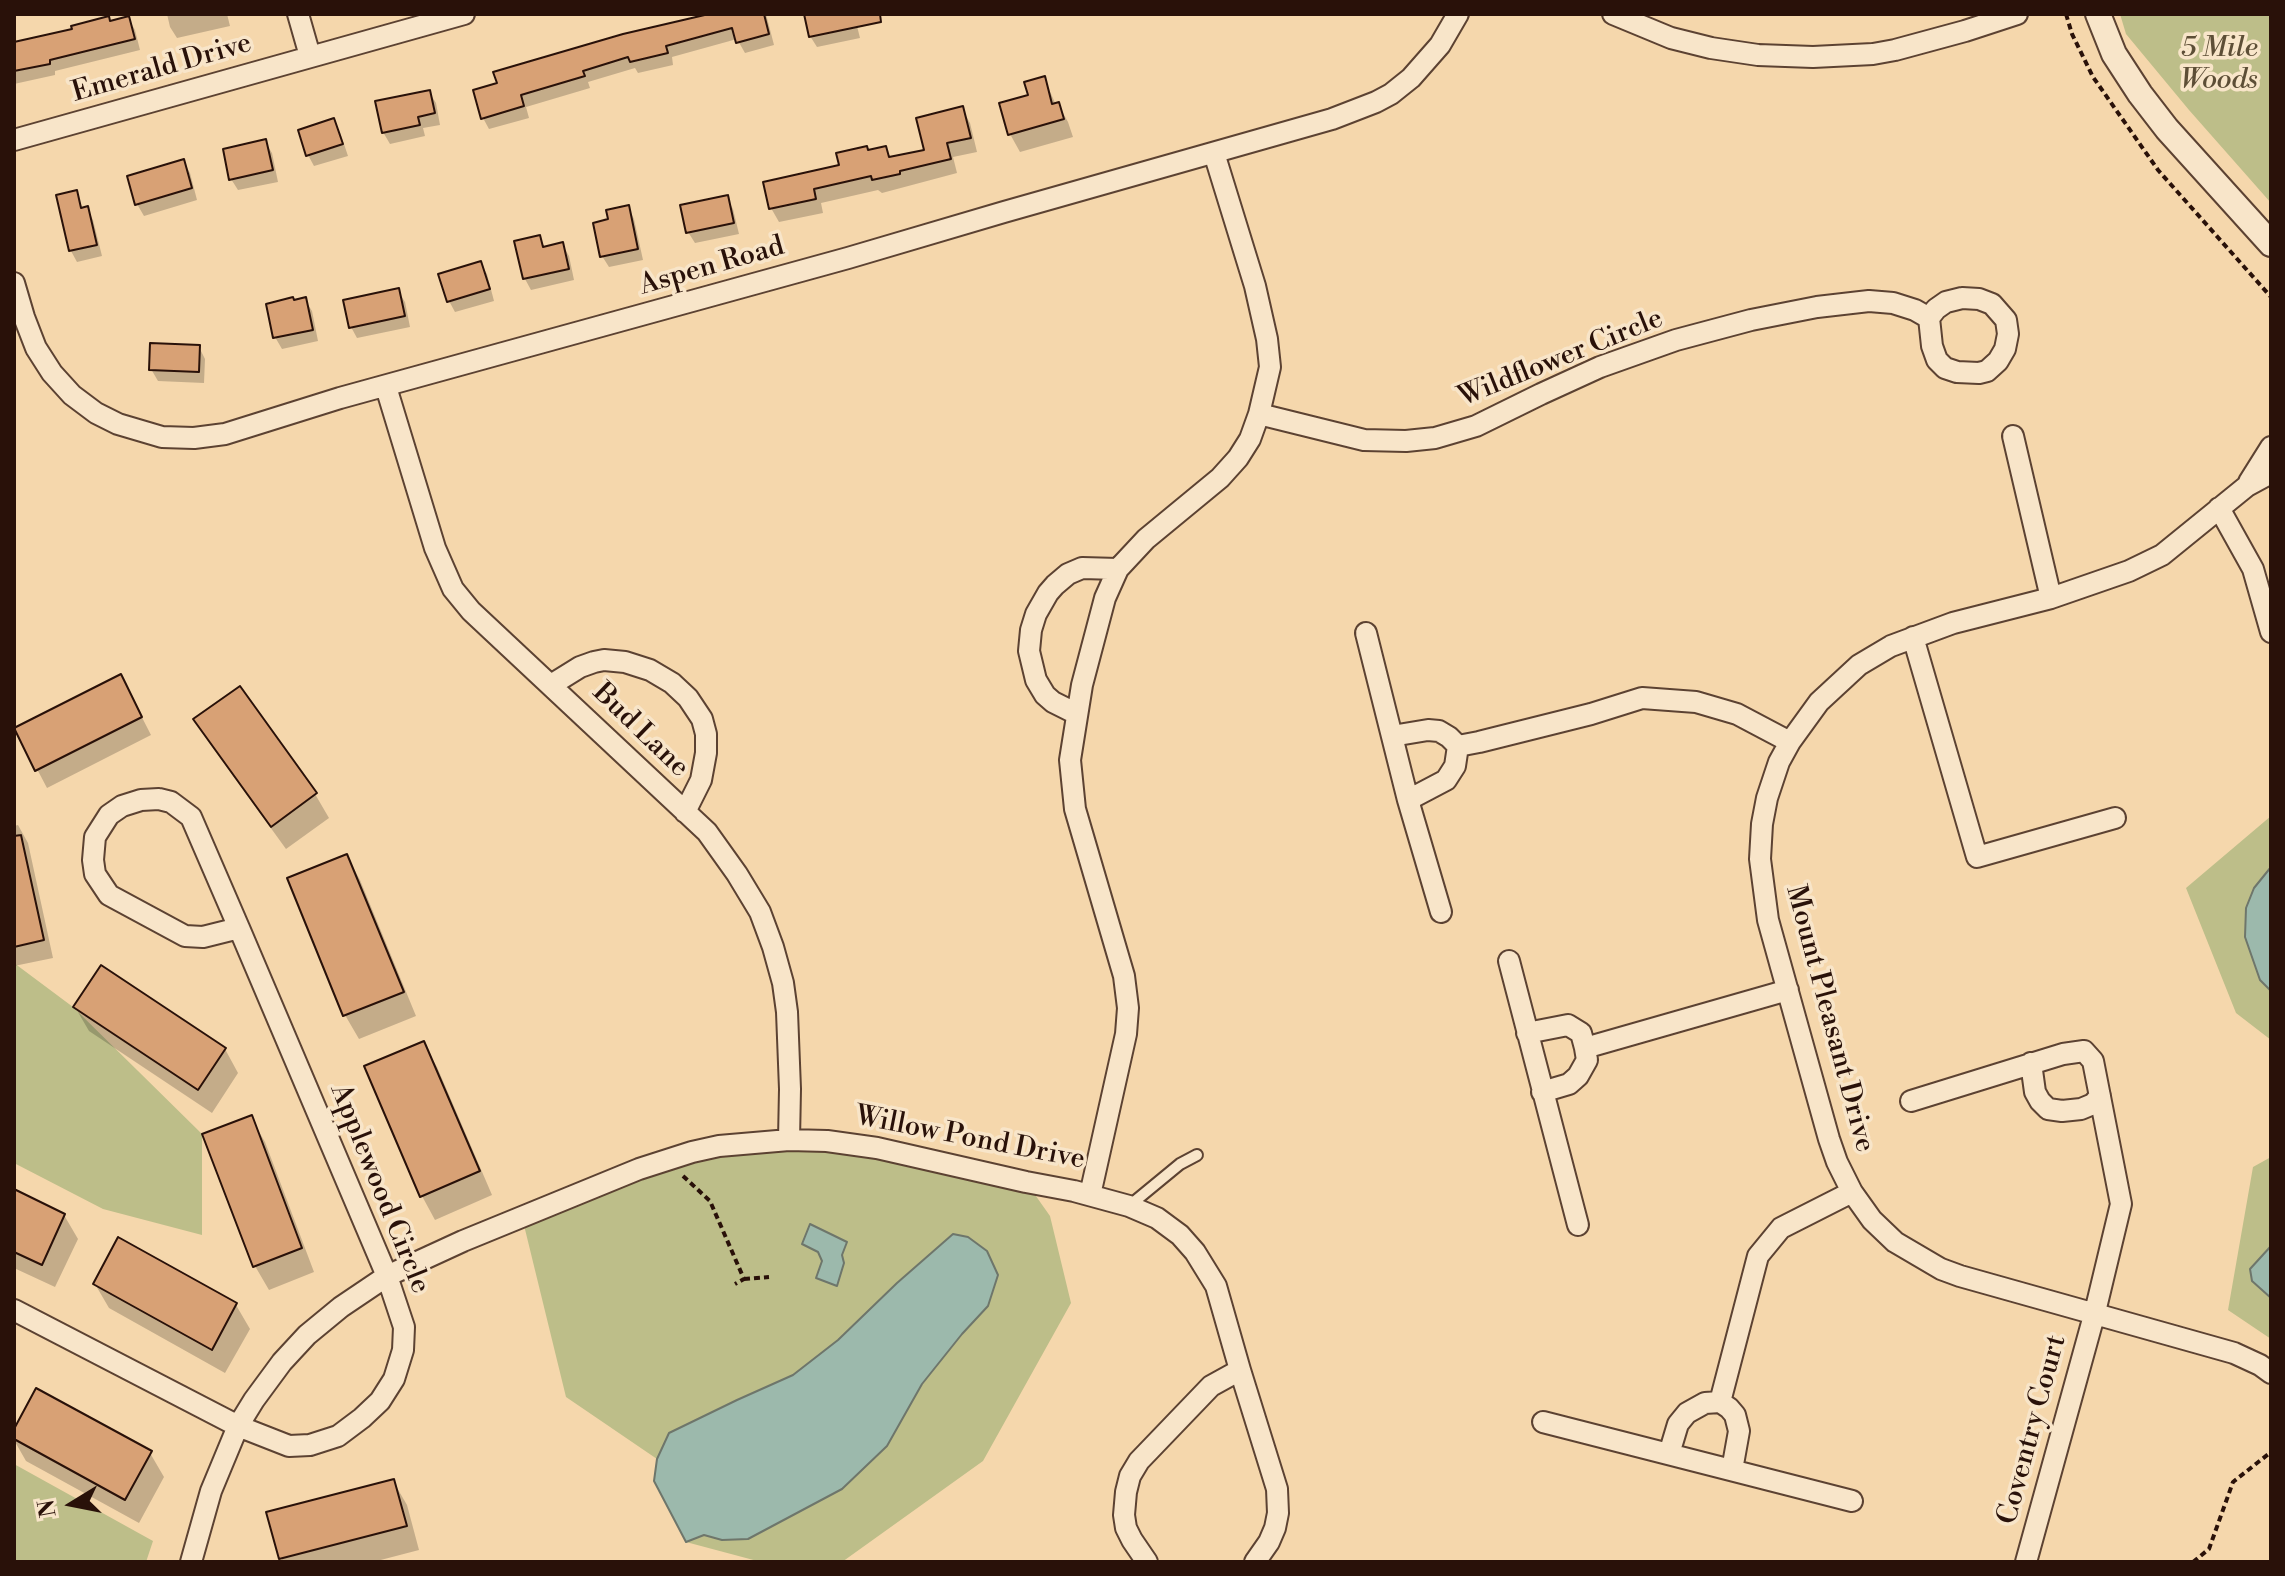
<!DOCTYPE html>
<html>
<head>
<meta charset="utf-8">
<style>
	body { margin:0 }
	#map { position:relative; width:2285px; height:1576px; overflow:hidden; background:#f5d7ac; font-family:"Libre Bodoni",serif }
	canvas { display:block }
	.frame { position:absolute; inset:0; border:16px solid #291109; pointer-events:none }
	.north { position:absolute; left:32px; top:1464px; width:80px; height:80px; -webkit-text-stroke:6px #f8e5c9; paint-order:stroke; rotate:260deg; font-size:22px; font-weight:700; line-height:32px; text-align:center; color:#291109 }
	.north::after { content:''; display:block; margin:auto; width:28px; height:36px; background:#291109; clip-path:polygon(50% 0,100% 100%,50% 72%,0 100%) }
</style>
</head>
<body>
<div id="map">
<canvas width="2285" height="1576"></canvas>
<div class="frame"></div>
<div class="north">N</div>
</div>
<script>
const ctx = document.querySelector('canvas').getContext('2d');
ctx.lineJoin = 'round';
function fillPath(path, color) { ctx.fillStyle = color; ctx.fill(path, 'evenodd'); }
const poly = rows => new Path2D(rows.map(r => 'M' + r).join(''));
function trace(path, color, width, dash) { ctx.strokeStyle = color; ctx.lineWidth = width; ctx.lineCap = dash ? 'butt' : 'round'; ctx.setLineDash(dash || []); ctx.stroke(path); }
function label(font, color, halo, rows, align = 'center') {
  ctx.font = font + ' "Libre Bodoni",serif'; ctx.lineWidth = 7; ctx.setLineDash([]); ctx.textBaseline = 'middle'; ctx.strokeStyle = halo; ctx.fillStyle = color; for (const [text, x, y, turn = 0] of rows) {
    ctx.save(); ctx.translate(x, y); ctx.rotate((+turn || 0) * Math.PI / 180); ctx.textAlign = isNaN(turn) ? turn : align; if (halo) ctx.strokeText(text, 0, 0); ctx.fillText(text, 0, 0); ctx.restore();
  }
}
const green = poly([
	[2120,14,2271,14,2271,203,2189,110,2126,34],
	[2271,816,2271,1040,2236,1013,2186,888],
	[14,963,73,1007,202,1134,202,1235,103,1209,14,1163],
	[789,1140,1026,1182,1050,1216,1071,1303,983,1461,842,1562,761,1562,686,1542,654,1481,657,1459,566,1397,522,1217,639,1169],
	[2271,1157,2271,1339,2228,1310,2253,1167],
	[14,1464,153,1541,146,1562,14,1562]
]);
const water = poly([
	[2271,867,2271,991,2260,980,2245,937,2246,908,2254,888,2271,867],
	[810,1224,847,1242,842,1255,844,1263,837,1286,816,1278,822,1261,818,1252,802,1244,810,1224],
	[953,1234,968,1237,987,1251,998,1275,988,1306,962,1334,922,1384,887,1446,842,1489,748,1539,722,1540,704,1535,686,1542,654,1481,657,1459,669,1433,737,1400,793,1375,838,1340,897,1283,953,1234],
	[2271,1246,2271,1298,2252,1281,2250,1269,2271,1246]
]);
const shadow = poly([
	[167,14,227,14,230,26,177,38,170,27],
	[710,14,766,14,774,45,745,53,737,39,672,57,673,65,638,73,635,68,588,82,590,88,526,107,529,118,489,129,483,118,475,91],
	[806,14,854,14,860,38,817,47,810,36],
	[128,18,135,30,140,50,55,71,55,75,14,84,14,44],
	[1044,78,1056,105,1058,104,1068,122,1073,137,1020,152,1010,134,1030,96],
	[429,92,436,103,440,125,423,128,425,136,390,144,383,132],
	[962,109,970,123,977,152,953,157,957,173,882,193,878,190,821,203,823,213,779,222,771,208,868,152,885,148,891,159,926,151],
	[334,121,340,132,348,156,314,166,308,155],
	[265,142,272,153,278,182,238,190,231,179],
	[183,161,190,173,197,200,144,216,137,204],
	[76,192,83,209,87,208,93,220,102,256,77,262,71,251],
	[727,198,733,209,739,234,695,243,688,232],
	[628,207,634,219,643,260,609,267,602,256,611,221],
	[539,237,545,248,562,244,569,256,574,280,531,290,525,279],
	[480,263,487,274,494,301,455,312,449,301],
	[398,291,405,302,410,327,357,338,351,327],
	[305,300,312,311,318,341,282,349,275,337,294,302],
	[199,347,205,359,204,383,158,381,151,369],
	[239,689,315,794,329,818,286,849,210,744,196,720],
	[130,694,151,735,47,788,16,729],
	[18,825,28,843,53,958,14,966,14,826],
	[347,856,360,880,416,1016,359,1039,345,1015,290,879],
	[75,1007,225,1049,238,1073,212,1113,89,1031],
	[423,1044,437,1067,492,1195,435,1220,422,1196],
	[251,1118,265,1142,314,1272,269,1290,255,1266],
	[14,1191,64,1215,78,1239,55,1287,14,1268],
	[95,1284,236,1305,250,1329,225,1373,109,1308],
	[14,1433,150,1453,164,1477,139,1523,26,1461,14,1440],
	[393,1481,407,1505,419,1550,373,1562,283,1562,281,1558]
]);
const building = poly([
	[709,14,764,14,769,34,736,43,732,28,666,46,668,53,630,62,628,57,583,71,585,76,521,95,524,106,481,119,473,90,497,83,493,72,623,34,709,14],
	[804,14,880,14,881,22,809,37,804,14],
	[109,16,110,21,129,16,135,39,50,60,50,64,14,71,14,42,72,29,71,26,109,16],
	[1045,76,1052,104,1059,102,1064,119,1008,135,999,103,1028,95,1024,82,1045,76],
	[430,90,435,113,418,117,420,125,382,133,375,101,430,90],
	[963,106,971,138,947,143,951,159,900,171,900,174,872,180,871,176,814,189,816,199,769,209,763,182,839,165,836,153,867,146,868,150,886,146,889,157,924,150,916,118,963,106],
	[334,118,343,144,306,156,298,130,334,118],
	[266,139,273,170,229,180,223,149,266,139],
	[184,159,192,188,135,205,127,176,184,159],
	[77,190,81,208,88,206,97,245,69,251,56,195,77,190],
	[728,195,734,223,686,233,680,205,728,195],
	[629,205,638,249,600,257,593,223,608,219,606,210,629,205],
	[540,235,543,247,563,242,569,269,523,279,514,241,540,235],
	[481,261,490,289,447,302,438,274,481,261],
	[399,288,405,316,349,328,343,300,399,288],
	[293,297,294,300,306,297,313,330,273,338,266,304,293,297],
	[150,343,200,345,199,372,149,370,150,343],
	[121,674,142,717,35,771,14,728,121,674],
	[240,686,317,793,271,827,193,719,240,686],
	[21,835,44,940,14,947,14,836,21,835],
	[347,854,404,992,343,1016,287,878,347,854],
	[101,965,226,1048,198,1090,73,1007,101,965],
	[424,1041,480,1171,420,1197,364,1066,424,1041],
	[252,1115,302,1248,253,1267,202,1134,252,1115],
	[14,1189,65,1214,42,1265,14,1252,14,1189],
	[118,1237,237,1303,212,1350,93,1284,118,1237],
	[36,1388,152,1451,125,1500,14,1439,14,1429,36,1388],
	[394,1479,407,1526,279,1559,266,1512,394,1479]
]);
const path = poly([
	[2066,14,2072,34,2093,77,2158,170,2271,297],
	[683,1176,710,1201,744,1279,735,1284],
	[744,1279,769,1277],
	[2193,1562,2209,1549,2233,1482,2271,1452]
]);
const service = poly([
	[1129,1206,1180,1164,1197,1155]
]);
const minor = poly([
	[298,14,310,56],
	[1613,14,1671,38,1711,48,1758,55,1813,57,1873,54,1895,50,1965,31,2017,14],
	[14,140,464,14],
	[14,283,24,317,36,348,52,373,72,395,96,413,118,424,162,437,194,438,225,434,340,398,848,258,1004,212,1332,119,1376,102,1391,94,1411,78,1440,45,1458,14],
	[1962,298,1979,299,1992,304,2006,320,2008,334,2005,349,1998,361,1987,371,1979,373,1957,372,1945,368,1937,360,1932,346,1929,318,1936,309,1946,302,1962,298],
	[386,387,435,548,453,589,471,611,707,832,737,874,760,912,773,947,783,983,787,1012,790,1089,789,1140],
	[1259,414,1364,440,1406,441,1435,438,1476,426,1541,394,1600,367,1676,340,1751,320,1817,307,1869,301,1893,303,1915,310,1929,318],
	[2013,436,2051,598],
	[2271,473,2247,486,2162,555,2129,571,2051,598,1953,623,1891,646,1859,665,1819,702,1790,742,1779,762,1767,798,1762,824,1760,859,1768,920,1829,1139,1837,1162,1852,1192,1872,1220,1895,1242,1941,1269,1960,1276,2234,1353,2260,1365,2271,1373],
	[2249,482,2271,447],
	[2219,508,2253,569,2271,632],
	[1366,633,1408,800,1441,912],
	[1913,637,1977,857,2115,818],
	[551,685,580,667,594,662,604,660,625,662,650,670,672,683,688,698,702,719,706,734,706,753,701,780,685,812],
	[1077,714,1053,702,1045,695,1036,680,1029,651,1031,630,1036,614,1048,593,1055,585,1068,574,1082,568,1118,569],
	[1392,736,1428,730,1439,731,1449,737,1458,746,1455,766,1446,780,1408,800],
	[1458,746,1479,742,1591,714,1642,698,1696,702,1737,714,1790,742],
	[159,799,171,802,191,817,239,928,203,937,185,936,109,895,95,874,93,860,95,837,109,815,122,806,141,800,159,799],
	[1509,961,1578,1225],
	[1527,1033,1568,1025,1581,1033,1585,1048,1587,1060,1578,1076,1569,1084,1542,1092],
	[1585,1048,1788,990],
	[2031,1063,2035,1092,2040,1101,2048,1109,2062,1111,2081,1109,2093,1104,2100,1096],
	[1911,1101,2063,1054,2084,1051,2093,1061,2121,1204,2095,1312,2026,1562],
	[1090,1195,1126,1034,1128,1008,1124,976,1075,809,1070,760,1082,685,1105,598,1118,569,1146,539,1220,478,1238,458,1250,439,1259,414,1270,367,1267,339,1255,286,1214,153],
	[14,1310,238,1426,289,1446,310,1445,338,1436,362,1418,380,1401,394,1379,403,1350,404,1327,387,1276,239,928],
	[1720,1402,1758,1256,1781,1228,1852,1192],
	[1543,1422,1852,1501],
	[1669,1454,1678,1424,1687,1413,1705,1403,1720,1402,1729,1408,1735,1415,1739,1431,1732,1470],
	[191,1562,211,1491,238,1426,254,1400,282,1362,307,1335,341,1307,387,1276,463,1241,639,1169,692,1152,719,1146,789,1140,827,1141,877,1148,1026,1182,1074,1191,1129,1206,1157,1218,1180,1235,1195,1252,1216,1286,1240,1370],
	[1147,1562,1132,1540,1126,1528,1124,1515,1126,1492,1130,1476,1139,1461,1211,1386,1240,1370,1277,1489,1278,1513,1275,1528,1269,1542,1255,1562]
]);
const tertiary = poly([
	[2098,14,2114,54,2140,94,2167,129,2271,244]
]);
const parkNames = [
	["5 Mile",2219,49],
	["Woods",2219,81]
];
const streetNames = [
	["Emerald Drive",162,69,-16],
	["Aspen Road",712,267,-16],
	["Wildflower Circle",1561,359,-22],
	["Bud Lane",640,731,44],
	["Mount Pleasant Drive",1829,1019,75],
	["Willow Pond Drive",970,1139,11],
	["Applewood Circle",379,1189,68],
	["Coventry Court",2033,1430,-75]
];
fillPath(green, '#bdbe89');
fillPath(water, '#9cb9ac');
trace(water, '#6e766b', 2);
fillPath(shadow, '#0003');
fillPath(building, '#d8a175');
trace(building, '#291109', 2);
trace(service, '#5c4232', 14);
trace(minor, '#5c4232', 24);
trace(tertiary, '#5c4232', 28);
trace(path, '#291109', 4, [6, 4]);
trace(service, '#f8e5c9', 10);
trace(minor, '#f8e5c9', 20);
trace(tertiary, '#f8e5c9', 24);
label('italic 28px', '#5d4e36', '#f8e5c9', parkNames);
label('28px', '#291109', '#f8e5c9', streetNames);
</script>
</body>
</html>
